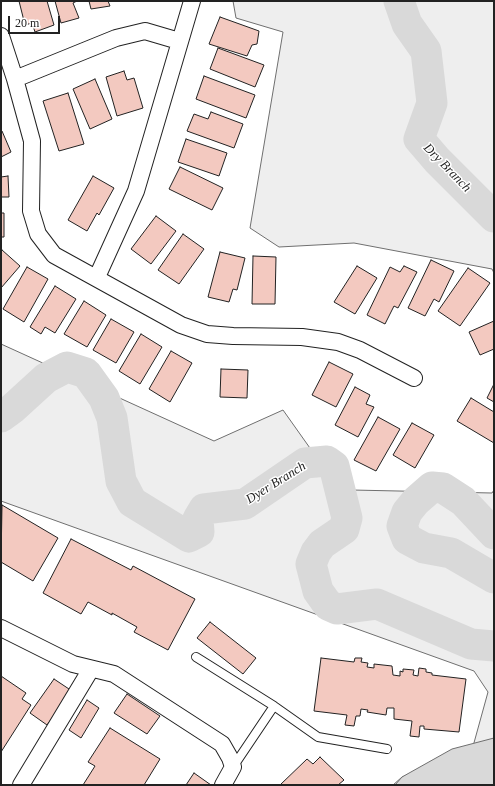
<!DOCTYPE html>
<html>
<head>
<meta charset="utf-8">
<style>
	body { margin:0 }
	#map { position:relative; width:495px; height:786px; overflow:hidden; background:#fff; font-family:Georgia,serif }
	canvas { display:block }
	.frame { position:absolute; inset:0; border:2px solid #222; pointer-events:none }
	.scale { position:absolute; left:8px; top:16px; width:52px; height:18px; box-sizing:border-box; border:2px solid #222; border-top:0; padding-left:5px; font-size:12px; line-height:14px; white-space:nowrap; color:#222; -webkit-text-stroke:3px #fff; paint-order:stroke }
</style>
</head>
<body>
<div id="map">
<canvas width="495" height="786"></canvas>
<div class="frame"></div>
<div class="scale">20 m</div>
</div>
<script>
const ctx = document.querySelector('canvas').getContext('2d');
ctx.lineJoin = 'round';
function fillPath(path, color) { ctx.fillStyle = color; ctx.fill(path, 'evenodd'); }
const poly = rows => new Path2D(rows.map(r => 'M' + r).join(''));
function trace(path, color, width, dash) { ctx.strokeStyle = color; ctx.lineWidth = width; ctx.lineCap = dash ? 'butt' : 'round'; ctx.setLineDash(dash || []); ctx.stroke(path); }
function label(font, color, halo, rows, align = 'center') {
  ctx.font = font + ' Georgia,serif'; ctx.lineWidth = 3; ctx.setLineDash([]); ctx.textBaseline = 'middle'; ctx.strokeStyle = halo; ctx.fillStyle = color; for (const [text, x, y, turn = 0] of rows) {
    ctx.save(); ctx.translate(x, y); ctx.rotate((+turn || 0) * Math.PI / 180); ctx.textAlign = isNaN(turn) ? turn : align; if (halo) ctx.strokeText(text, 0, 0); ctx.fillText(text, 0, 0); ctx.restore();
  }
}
const green = poly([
	[233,1,494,1,494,273,492,269,354,243,279,247,250,228,283,32,236,18,233,1],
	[1,344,214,441,283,410,317,458,352,490,492,493,494,490,494,785,393,785,402,777,472,750,488,692,474,671,1,501,1,344]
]);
const water = poly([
	[494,738,494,785,395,785,402,777,452,749,494,738]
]);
const river = poly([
	[399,1,407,24,426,51,432,103,419,139,437,160,494,217],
	[1,417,12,409,46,378,67,367,86,373,104,398,112,418,121,481,132,502,189,537,199,532,198,519,204,509,245,504,305,463,327,461,334,466,347,518,344,529,322,544,316,552,311,564,318,591,328,605,337,609,377,604,471,644,494,646],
	[494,534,463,501,443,488,432,487,416,501,407,512,402,526,407,539,424,548,451,553,494,578]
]);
const building = poly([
	[19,1,47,1,54,25,35,32,32,23,25,25,19,1],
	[55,1,77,1,73,3,79,18,61,23,55,1],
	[89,1,108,1,110,6,91,9,89,1],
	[220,17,259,31,257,44,252,45,247,56,209,44,220,17],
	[218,48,264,65,255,87,210,69,218,48],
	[124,71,127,80,134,78,143,108,117,116,106,77,124,71],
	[204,76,255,95,246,118,196,99,204,76],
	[95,79,112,119,90,129,73,89,95,79],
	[68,93,84,144,59,151,43,101,68,93],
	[211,112,243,124,234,148,187,131,194,114,208,119,211,112],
	[1,131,2,131,11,152,1,157,1,131],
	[186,139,227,153,219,176,178,162,186,139],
	[180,167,223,188,212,210,169,189,180,167],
	[8,176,9,197,1,197,1,177,8,176],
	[93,176,114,188,99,215,97,213,87,231,68,220,93,176],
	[1,213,4,213,4,237,1,237,1,213],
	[156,216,176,231,151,264,131,249,156,216],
	[183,234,204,249,179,284,158,270,183,234],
	[2,250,20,266,1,288,1,251,2,250],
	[220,252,245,258,237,290,233,289,229,302,208,297,220,252],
	[253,256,276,257,275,304,252,304,253,256],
	[431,260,454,271,439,302,434,299,425,316,408,308,431,260],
	[357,266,377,278,355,314,334,302,357,266],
	[404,266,417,272,398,308,394,306,385,324,367,315,390,267,400,272,404,266],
	[27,267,48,279,24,322,3,309,27,267],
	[468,268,490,283,460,326,438,311,468,268],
	[55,286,76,299,55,333,45,327,41,334,30,327,55,286],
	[84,301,106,315,87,347,64,334,84,301],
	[111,319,134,332,116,363,93,350,111,319],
	[494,321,494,349,480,355,469,332,494,321],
	[141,334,162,347,140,384,119,371,141,334],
	[171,351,192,363,170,402,149,389,171,351],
	[329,362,353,374,336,407,312,395,329,362],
	[221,369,248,370,247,398,220,397,221,369],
	[494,384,494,402,487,398,494,384],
	[355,387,370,395,366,404,374,407,358,437,335,425,355,387],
	[471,398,494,412,494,443,457,421,471,398],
	[378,417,400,429,376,471,354,460,378,417],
	[412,423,434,435,415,468,393,455,412,423],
	[2,505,58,538,33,581,1,562,2,505],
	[71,539,131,570,133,566,195,599,168,650,134,632,137,627,112,613,112,615,88,602,81,614,43,593,71,539],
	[210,622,256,658,243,674,197,638,210,622],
	[321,658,354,662,355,658,362,658,361,662,368,663,367,667,374,668,374,664,392,666,393,675,400,676,400,671,403,672,403,669,414,670,413,675,418,676,419,668,426,669,426,672,432,673,432,675,466,679,459,732,424,729,424,726,420,726,419,737,410,736,412,721,394,719,394,708,387,708,386,715,367,712,368,710,361,709,360,716,356,716,354,726,345,725,347,715,314,711,321,658],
	[1,676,26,693,22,699,31,705,1,752,1,676],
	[54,679,72,691,47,725,30,713,54,679],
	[127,694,160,716,147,734,114,713,127,694],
	[87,700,99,708,81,738,69,730,87,700],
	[110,728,160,759,144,785,83,785,95,766,88,762,110,728],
	[320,757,344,780,338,785,280,785,307,759,313,764,320,757],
	[194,773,211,785,186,785,194,773]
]);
const lane = poly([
	[196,657,274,706],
	[233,767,274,706,318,737,387,749]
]);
const street = poly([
	[1,36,15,79,32,141,31,211,38,234,54,255,181,325,207,334,233,336,302,337,338,342,360,350,414,378],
	[15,79,116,38,145,31,179,41],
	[97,277,136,191,192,1],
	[1,628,73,664,114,674,222,744,230,758,233,767,223,785],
	[21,785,91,669]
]);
const waterNames = [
	["Dry Branch",447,168,46],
	["Dyer Branch",276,483,-32]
];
fillPath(green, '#eee');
trace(green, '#6f6f6f', 1);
fillPath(water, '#d9d9d9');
trace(water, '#6f6f6f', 1);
trace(river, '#d9d9d9', 31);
fillPath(building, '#f3c9c0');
trace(building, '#222', 1);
trace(lane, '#222', 10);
trace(street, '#222', 18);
trace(lane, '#fff', 8);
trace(street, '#fff', 16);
label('italic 13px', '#222', '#fff', waterNames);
</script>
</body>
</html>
